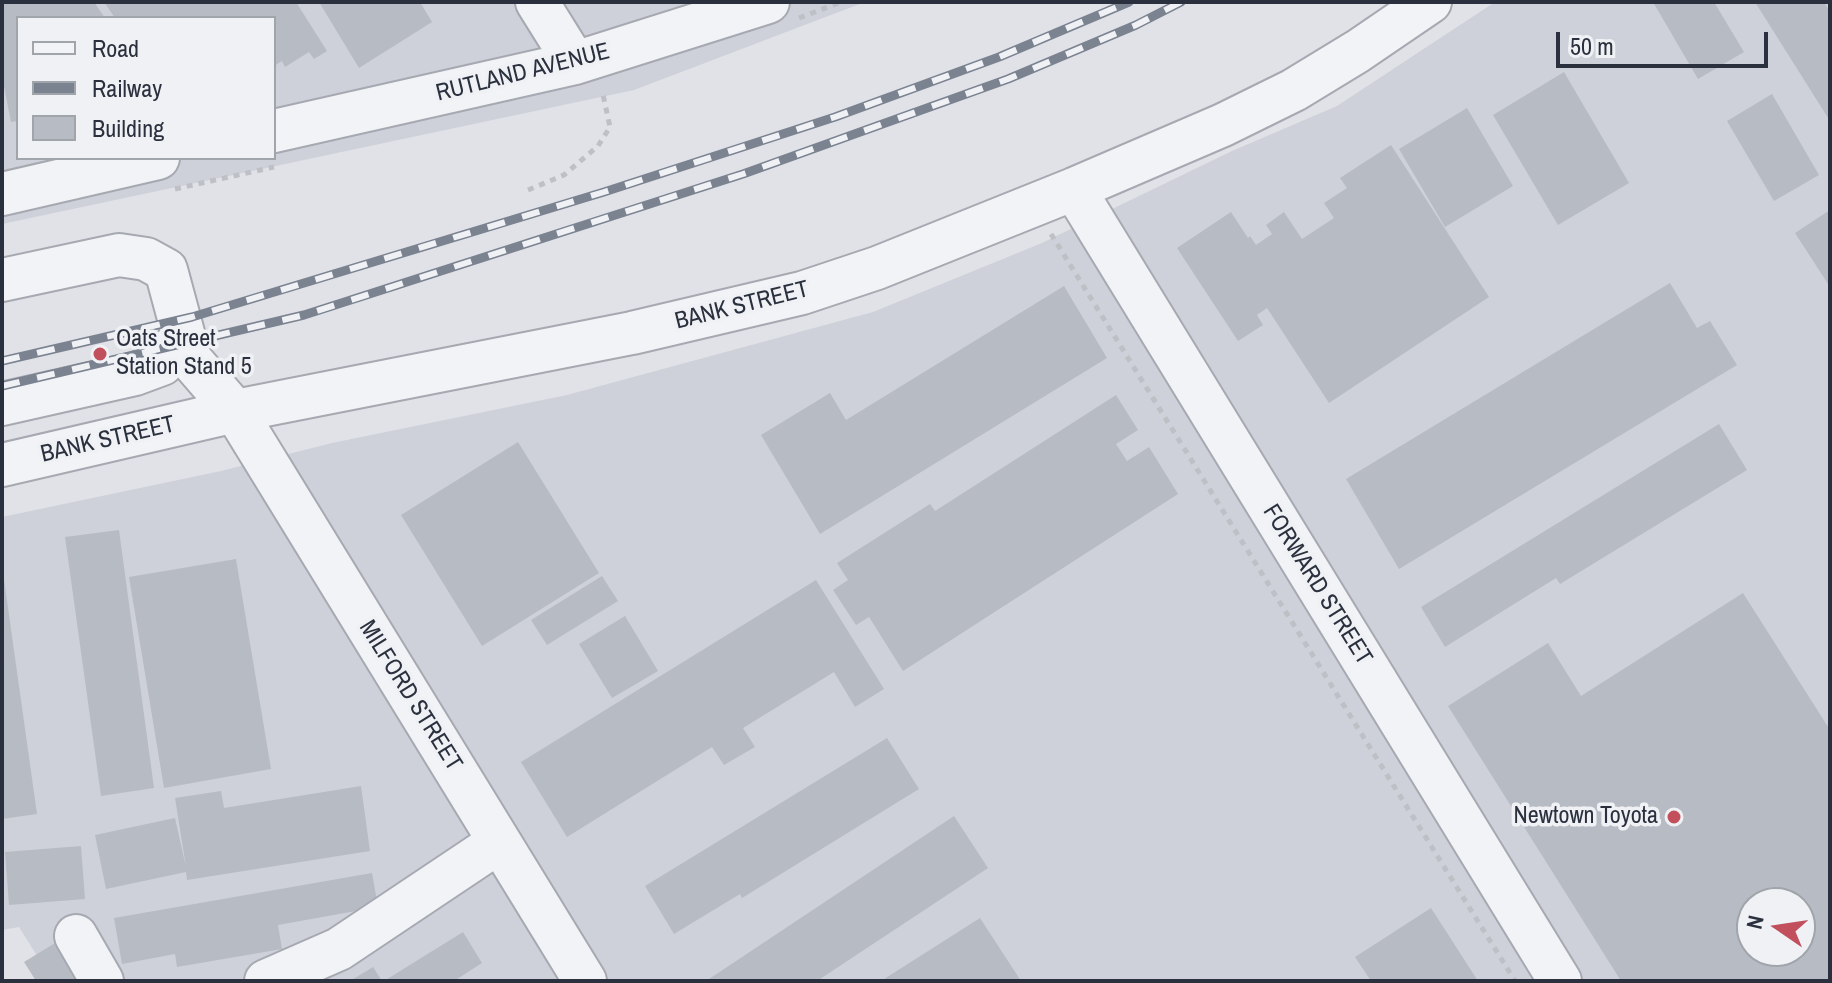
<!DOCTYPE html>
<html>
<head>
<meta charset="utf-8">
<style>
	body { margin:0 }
	#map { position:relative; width:1832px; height:983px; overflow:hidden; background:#e0e2e7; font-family:"Archivo Narrow",sans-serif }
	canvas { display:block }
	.frame { position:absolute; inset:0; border:4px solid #2a303d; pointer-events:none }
	.legend { position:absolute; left:16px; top:16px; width:260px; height:144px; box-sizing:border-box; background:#eff1f5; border:2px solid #a0a4ab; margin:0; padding:10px 14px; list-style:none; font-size:24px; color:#2a303d }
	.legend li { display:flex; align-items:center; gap:16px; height:40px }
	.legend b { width:40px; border:2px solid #a0a4ab }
	.north { position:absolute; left:1736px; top:887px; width:80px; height:80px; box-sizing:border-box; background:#eff1f5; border:2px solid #a0a4ab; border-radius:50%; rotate:283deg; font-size:22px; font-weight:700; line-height:32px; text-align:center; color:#2a303d }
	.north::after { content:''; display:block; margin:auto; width:28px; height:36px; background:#c24f5c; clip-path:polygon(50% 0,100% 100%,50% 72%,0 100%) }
	.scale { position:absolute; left:1556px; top:32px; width:212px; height:36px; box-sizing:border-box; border:4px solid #2a303d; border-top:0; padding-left:10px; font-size:24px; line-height:28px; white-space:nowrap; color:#2a303d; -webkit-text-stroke:6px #eff1f5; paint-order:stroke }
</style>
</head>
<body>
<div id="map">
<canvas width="1832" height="983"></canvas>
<div class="frame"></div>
<ul class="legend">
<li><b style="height:10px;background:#f2f3f6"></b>Road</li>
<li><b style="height:10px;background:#7b8290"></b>Railway</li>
<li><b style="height:22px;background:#b7bcc4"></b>Building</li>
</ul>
<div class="north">N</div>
<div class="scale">50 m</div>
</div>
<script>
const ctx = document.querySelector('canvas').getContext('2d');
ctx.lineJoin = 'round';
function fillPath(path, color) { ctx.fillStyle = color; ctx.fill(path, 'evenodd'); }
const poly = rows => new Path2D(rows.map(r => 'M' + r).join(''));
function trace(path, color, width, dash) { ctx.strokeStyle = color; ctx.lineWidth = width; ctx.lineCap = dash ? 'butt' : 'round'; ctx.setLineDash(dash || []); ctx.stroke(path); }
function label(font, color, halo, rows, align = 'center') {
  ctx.font = font + ' "Archivo Narrow",sans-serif'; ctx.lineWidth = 7; ctx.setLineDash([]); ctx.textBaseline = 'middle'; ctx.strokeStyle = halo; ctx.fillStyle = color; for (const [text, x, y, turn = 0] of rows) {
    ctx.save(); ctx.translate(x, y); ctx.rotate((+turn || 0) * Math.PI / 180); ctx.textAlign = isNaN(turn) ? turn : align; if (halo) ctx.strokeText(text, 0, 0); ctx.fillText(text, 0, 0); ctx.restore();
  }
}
const built = poly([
	[2,2,865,2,634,90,2,224],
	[18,18,274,18,274,158,18,158],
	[1495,2,1830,2,1830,981,53,981,19,927,2,930,2,517,221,471,332,443,567,395,873,312,1042,243,1232,151,1337,106],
	[1752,903,1800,903,1800,951,1752,951]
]);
const building = poly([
	[2,2,94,2,105,18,18,18,18,121,11,122,2,76],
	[104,2,296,2,327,51,314,59,309,52,285,67,282,61,274,66,274,18,115,18],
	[319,2,420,2,432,22,359,68],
	[1653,2,1714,2,1744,52,1698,79],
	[1755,2,1824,2,1830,12,1830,121],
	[1564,72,1629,183,1558,225,1493,115],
	[1772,94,1819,175,1774,201,1727,121],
	[1467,108,1513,186,1445,227,1399,149],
	[1391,145,1489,297,1329,403,1267,308,1257,315,1263,325,1238,341,1177,248,1231,212,1248,238,1250,236,1256,245,1272,234,1266,225,1284,212,1302,239,1334,218,1324,203,1347,188,1340,178],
	[1830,210,1830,287,1795,233],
	[1670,283,1697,328,1710,321,1737,365,1399,569,1346,479],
	[1064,286,1107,358,820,534,761,435,830,393,846,420],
	[1116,395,1138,430,1116,444,1127,461,1149,447,1178,494,903,671,869,617,856,625,833,590,848,580,837,563,930,504,935,511],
	[1719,424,1747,470,1560,584,1556,578,1445,647,1421,607],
	[518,442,599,573,482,646,401,515],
	[119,530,154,788,101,796,65,537],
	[236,559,271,769,164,788,129,577],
	[2,565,37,814,2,819],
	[602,576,618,601,547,645,531,620],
	[816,580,884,689,855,707,834,672,743,728,755,747,724,765,712,747,567,837,521,762],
	[1743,593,1830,730,1830,981,1621,981,1448,706,1548,643,1581,696],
	[1752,903,1800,903,1800,951,1752,951],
	[625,616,658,671,612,698,579,644],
	[887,738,919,789,742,898,740,894,674,934,645,886],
	[361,786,370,851,187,880,186,872,106,889,95,835,175,818,186,867,175,798,221,791,224,808],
	[954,816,988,868,817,981,706,981],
	[81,846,85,899,9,905,5,852],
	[372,873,378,907,278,925,282,949,177,967,175,954,122,964,114,918],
	[1431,908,1478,981,1371,981,1355,957],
	[980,918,1021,981,881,981],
	[463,932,482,963,454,981,384,981],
	[60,940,85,981,36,981,24,962],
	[373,967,382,981,350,981]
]);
const path = poly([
	[799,18,841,2],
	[175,189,274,167],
	[528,190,564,175,598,146,610,127,602,90],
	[1051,234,1515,981]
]);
const minor = poly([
	[537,2,575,63],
	[274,131,575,63,768,2],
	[1074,189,1560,981],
	[2,194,158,158],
	[2,280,119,255,146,259,166,270,190,359,235,411,585,981],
	[2,404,135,374,162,364,182,336],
	[2,465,235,411,632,333,802,293,877,268,1074,189,1223,125,1294,90,1358,51,1430,2],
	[76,936,102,981],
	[266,981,339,949,499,842]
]);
const rail = poly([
	[2,361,192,317,604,192,835,117,999,57,1129,2],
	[2,386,304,315,743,174,1008,79,1136,25,1181,2]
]);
const markers = [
	[100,354,8,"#c24f5c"],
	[1674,817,8,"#c24f5c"]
];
const streetNames = [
	["RUTLAND AVENUE",523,73,-14],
	["BANK STREET",742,306,-14],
	["BANK STREET",108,440,-13],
	["FORWARD STREET",1317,585,58],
	["MILFORD STREET",410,696,58]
];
const poiNames = [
	["Oats Street",116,340],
	["Station Stand 5",116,368],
	["Newtown Toyota",1658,817,"right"]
];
fillPath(built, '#ced1d9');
fillPath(building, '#b7bcc4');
trace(minor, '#a6a9b1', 46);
trace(path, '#bec0c6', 5, [6, 6]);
trace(minor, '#f2f3f6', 42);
trace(rail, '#7b8290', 9);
trace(rail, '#eff1f5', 6, [18]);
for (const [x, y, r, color] of markers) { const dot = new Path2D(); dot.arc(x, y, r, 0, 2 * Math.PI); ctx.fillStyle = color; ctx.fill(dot); trace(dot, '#eff1f5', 3); }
label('24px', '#2a303d', '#eff1f5', streetNames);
label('24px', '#2a303d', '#eff1f5', poiNames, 'left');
</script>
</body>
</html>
